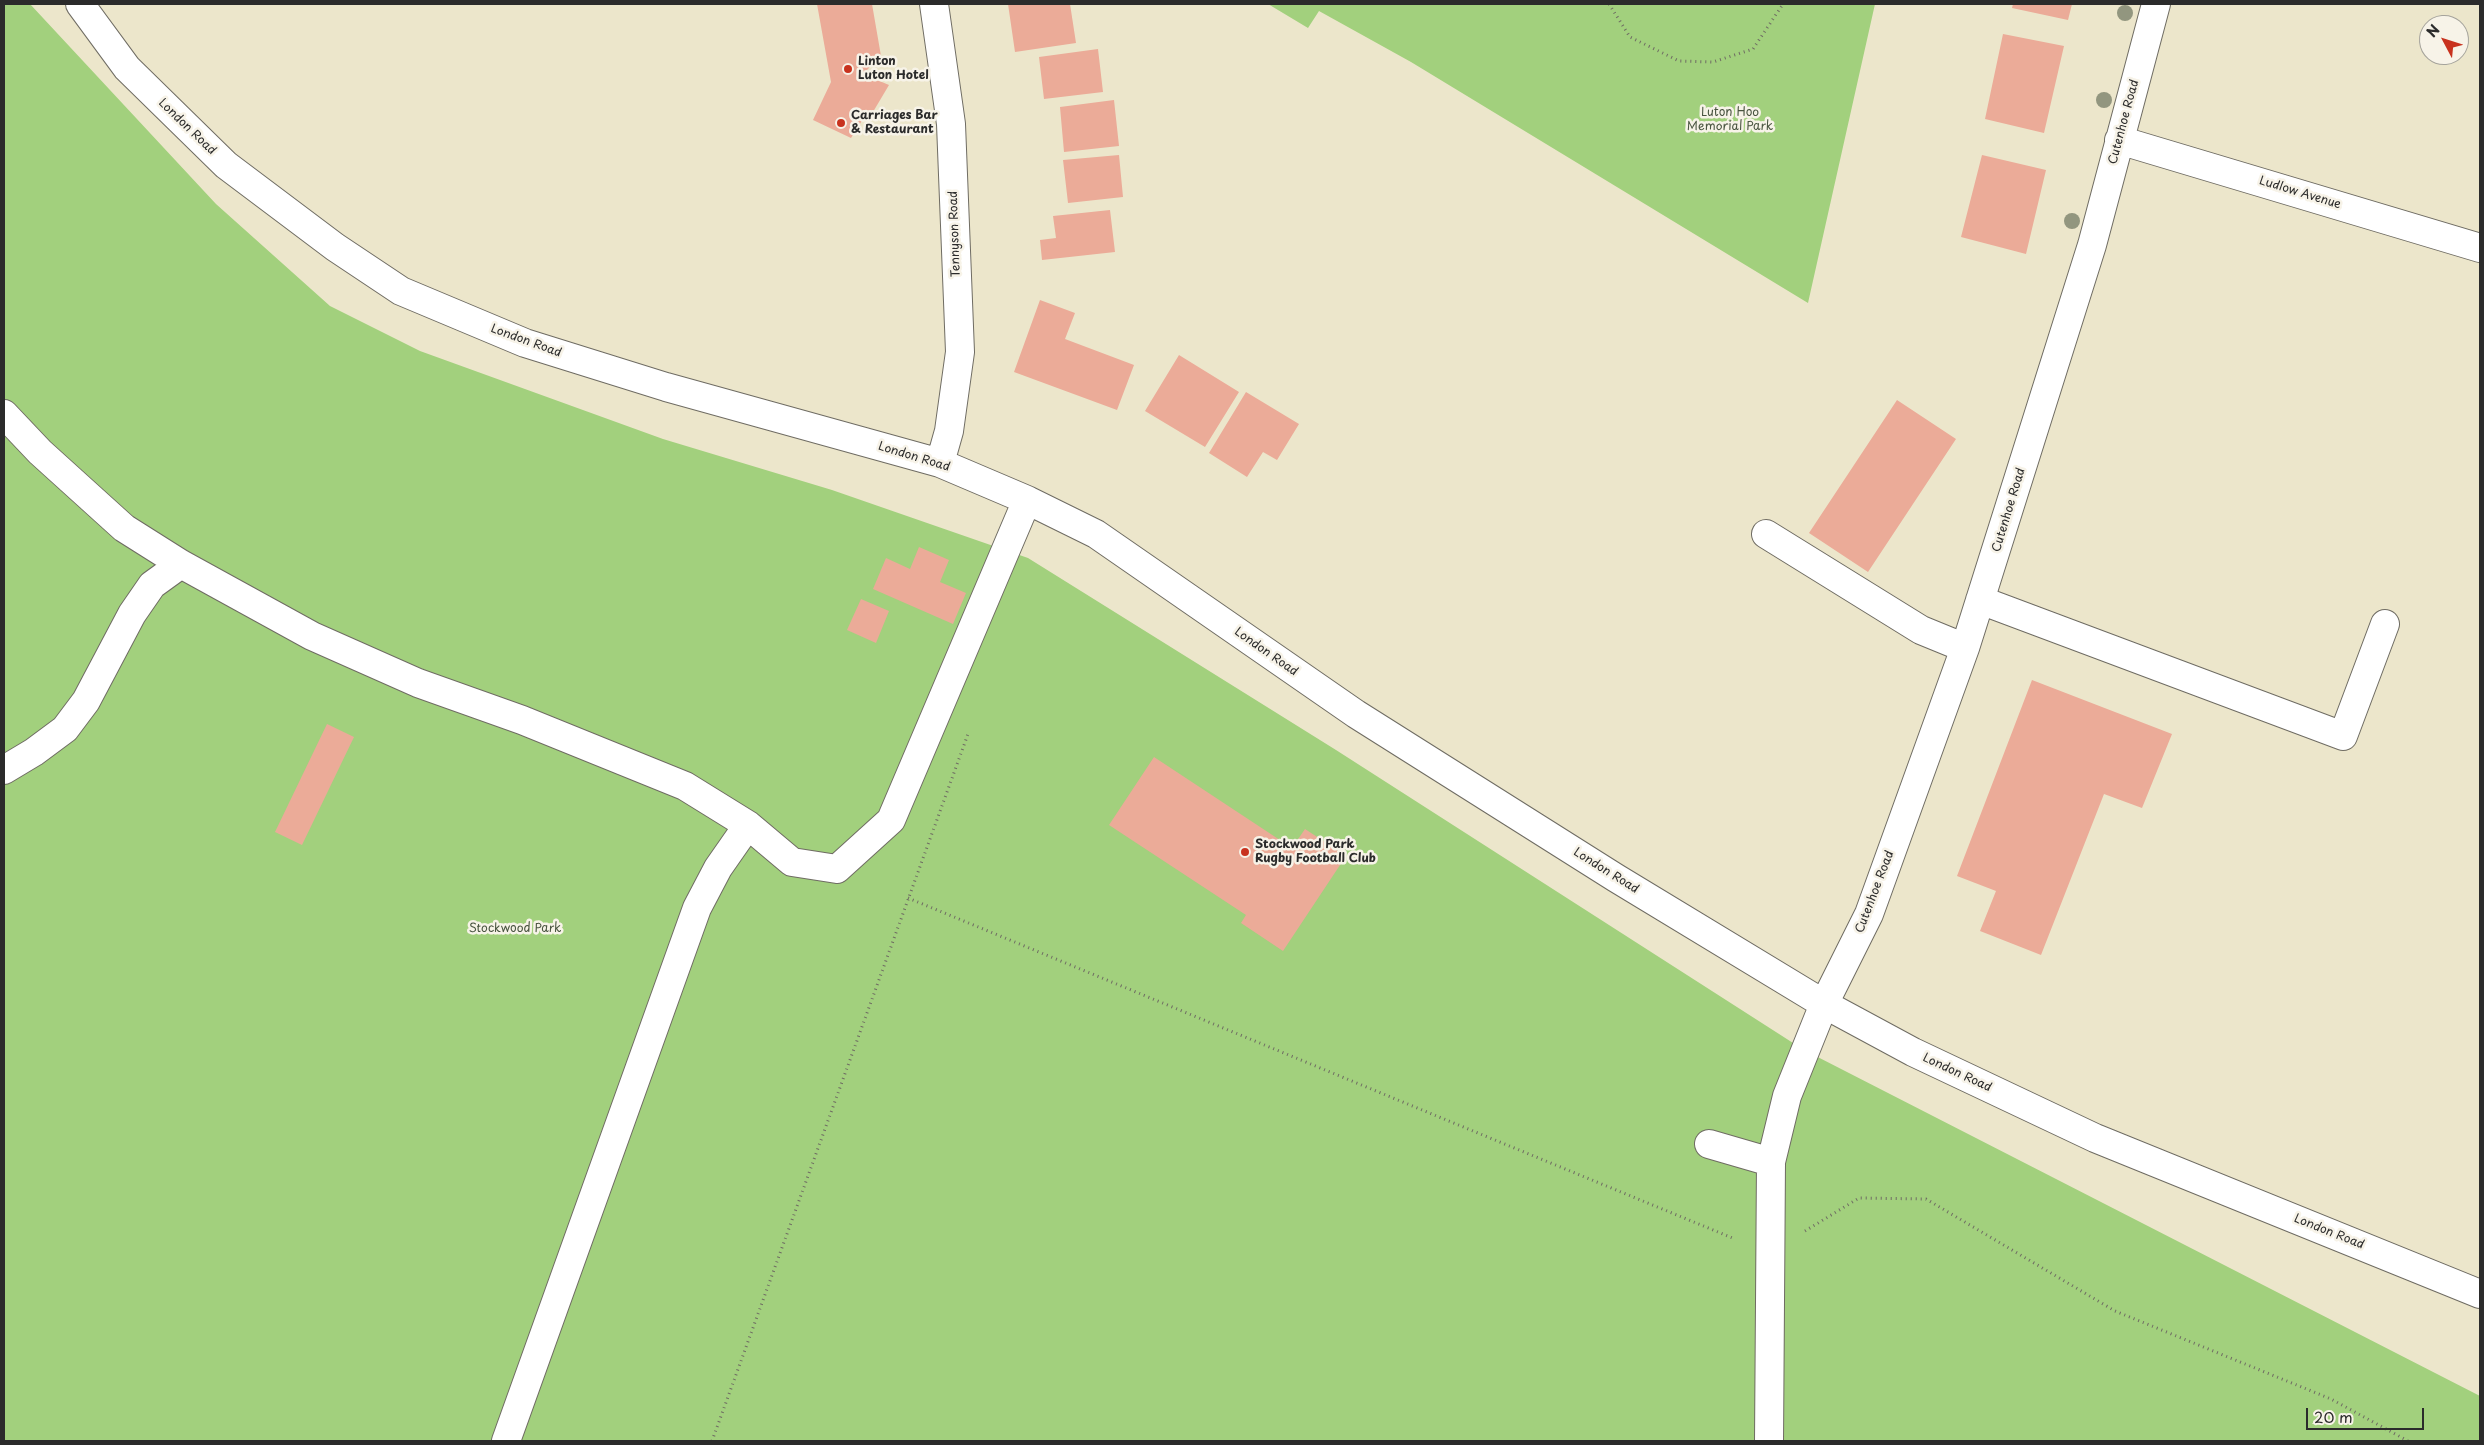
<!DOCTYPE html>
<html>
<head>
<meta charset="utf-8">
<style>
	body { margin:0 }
	#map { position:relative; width:2484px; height:1445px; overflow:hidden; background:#ece6cb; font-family:"Playpen Sans",sans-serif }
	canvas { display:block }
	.frame { position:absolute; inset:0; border:5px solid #2b2b2b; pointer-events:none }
	.north { position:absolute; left:2419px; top:15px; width:50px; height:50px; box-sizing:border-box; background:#f7f3e8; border:1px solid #a5a39c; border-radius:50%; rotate:310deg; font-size:14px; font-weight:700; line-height:20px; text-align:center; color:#2b2b2b }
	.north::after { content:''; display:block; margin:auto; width:18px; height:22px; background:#c8321e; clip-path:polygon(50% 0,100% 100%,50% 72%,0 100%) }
	.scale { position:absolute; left:2306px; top:1408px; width:118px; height:22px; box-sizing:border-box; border:2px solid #2b2b2b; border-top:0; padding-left:6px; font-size:15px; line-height:18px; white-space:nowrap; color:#2b2b2b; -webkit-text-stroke:4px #f7f3e8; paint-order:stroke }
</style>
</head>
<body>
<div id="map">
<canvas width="2484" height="1445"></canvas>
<div class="frame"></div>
<div class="north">N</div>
<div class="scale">20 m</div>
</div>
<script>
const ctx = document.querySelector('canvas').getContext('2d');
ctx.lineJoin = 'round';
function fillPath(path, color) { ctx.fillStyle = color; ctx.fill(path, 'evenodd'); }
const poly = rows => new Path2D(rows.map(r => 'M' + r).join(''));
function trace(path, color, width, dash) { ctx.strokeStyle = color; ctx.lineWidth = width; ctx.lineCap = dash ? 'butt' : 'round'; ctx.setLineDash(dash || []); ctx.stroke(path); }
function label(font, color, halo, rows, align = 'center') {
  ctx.font = font + ' "Playpen Sans",sans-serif'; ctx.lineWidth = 5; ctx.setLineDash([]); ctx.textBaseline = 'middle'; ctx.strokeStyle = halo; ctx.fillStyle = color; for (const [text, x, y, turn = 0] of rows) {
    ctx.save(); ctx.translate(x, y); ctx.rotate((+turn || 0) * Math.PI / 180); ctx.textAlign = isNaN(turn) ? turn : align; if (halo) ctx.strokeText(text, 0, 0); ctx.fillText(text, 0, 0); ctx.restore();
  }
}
const green = poly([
	[4,4,30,4,216,204,330,306,420,351,663,439,832,490,1028,558,1336,750,1804,1050,2480,1396,2480,1441,4,1441],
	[1268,4,1875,4,1808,303,1411,62,1319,11,1308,28]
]);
const building = poly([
	[817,4,872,4,881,56,863,74,889,85,870,117,863,119,851,138,813,120,831,82],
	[1008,4,1070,4,1076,43,1015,52],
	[2013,4,2072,4,2068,20,2012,8],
	[2003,34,2064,46,2044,133,1985,119],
	[1098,49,1103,92,1044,99,1039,57],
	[1114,100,1119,146,1064,152,1060,107],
	[1119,155,1123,197,1068,203,1063,160],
	[1982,155,2046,170,2026,254,1961,237],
	[1110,210,1115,252,1042,260,1040,240,1056,238,1053,216],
	[1040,300,1075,313,1065,339,1134,365,1117,410,1014,372],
	[1179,355,1239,392,1205,447,1145,411],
	[1246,392,1299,424,1277,460,1263,452,1247,477,1209,453],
	[1897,400,1956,439,1868,572,1809,533],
	[919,547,949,560,940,582,966,593,953,624,873,589,886,558,910,569],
	[861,599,889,611,876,643,847,630],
	[2032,680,2172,734,2142,808,2104,794,2041,955,1980,931,1996,891,1957,876],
	[327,724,354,737,302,845,275,832],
	[1154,757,1292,848,1305,829,1346,856,1283,951,1241,923,1246,915,1109,825]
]);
const path = poly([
	[1609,4,1630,37,1679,61,1713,62,1753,49,1783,4],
	[908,898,1735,1239],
	[1805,1231,1859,1198,1926,1199,2115,1311,2331,1399,2408,1441],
	[712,1441,968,734]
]);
const minor = poly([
	[80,4,127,68,226,165,335,247,401,291,525,343,666,387,940,463,1027,500,1096,534,1356,714,1616,878,1824,1004,1913,1052,2095,1138,2480,1294],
	[934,4,951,124,960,352,949,431,940,463],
	[2119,140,2480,248],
	[4,414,40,452,124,528,181,564,312,636,418,683,522,720,685,786,748,825,792,862,837,869,891,820,1027,500],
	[1766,534,1921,630,1965,648],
	[1980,600,2343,736,2385,624],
	[4,770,34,752,65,729,86,701,132,614,152,585,181,564],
	[1709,1144,1771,1162],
	[506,1441,697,908,718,868,748,825],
	[1769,1441,1771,1162,1787,1096,1824,1004,1869,914,1965,648,2092,245,2156,4]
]);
const trees = [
	[2125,13],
	[2104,100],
	[2072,221]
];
const markers = [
	[848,69,5,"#c8321e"],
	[841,123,5,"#c8321e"],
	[1245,852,5,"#c8321e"]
];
const poiNames = [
	["Linton",858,62],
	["Luton Hotel",858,76],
	["Carriages Bar",851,116],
	["& Restaurant",851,130],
	["Stockwood Park",1255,845],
	["Rugby Football Club",1255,859]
];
const parkNames = [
	["Luton Hoo",1730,113],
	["Memorial Park",1730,127],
	["Stockwood Park",515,929]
];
const streetNames = [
	["Cutenhoe Road",2124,122,-75],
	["London Road",187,127,44],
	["Ludlow Avenue",2300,193,17],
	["Tennyson Road",955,234,-92],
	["London Road",526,341,20],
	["London Road",914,457,17],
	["Cutenhoe Road",2009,510,-73],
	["London Road",1266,652,35],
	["London Road",1606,871,32],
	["Cutenhoe Road",1875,892,-69],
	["London Road",1957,1073,25],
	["London Road",2329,1232,22]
];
fillPath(green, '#a2d07d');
fillPath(building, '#ebab98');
trace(minor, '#6f6c63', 30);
trace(path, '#6f6c63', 3, [1, 4]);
trace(minor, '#fff', 28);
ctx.fillStyle = '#92967f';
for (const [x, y] of trees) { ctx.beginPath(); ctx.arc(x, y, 8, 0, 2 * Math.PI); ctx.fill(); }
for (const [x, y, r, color] of markers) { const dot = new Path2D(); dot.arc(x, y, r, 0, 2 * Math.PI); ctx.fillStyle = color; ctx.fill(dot); trace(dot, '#f7f3e8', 2); }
label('bold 12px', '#2b2b2b', '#f7f3e8', poiNames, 'left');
label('12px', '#495440', '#f7f3e8', parkNames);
label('12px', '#2b2b2b', '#f7f3e8', streetNames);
</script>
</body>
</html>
